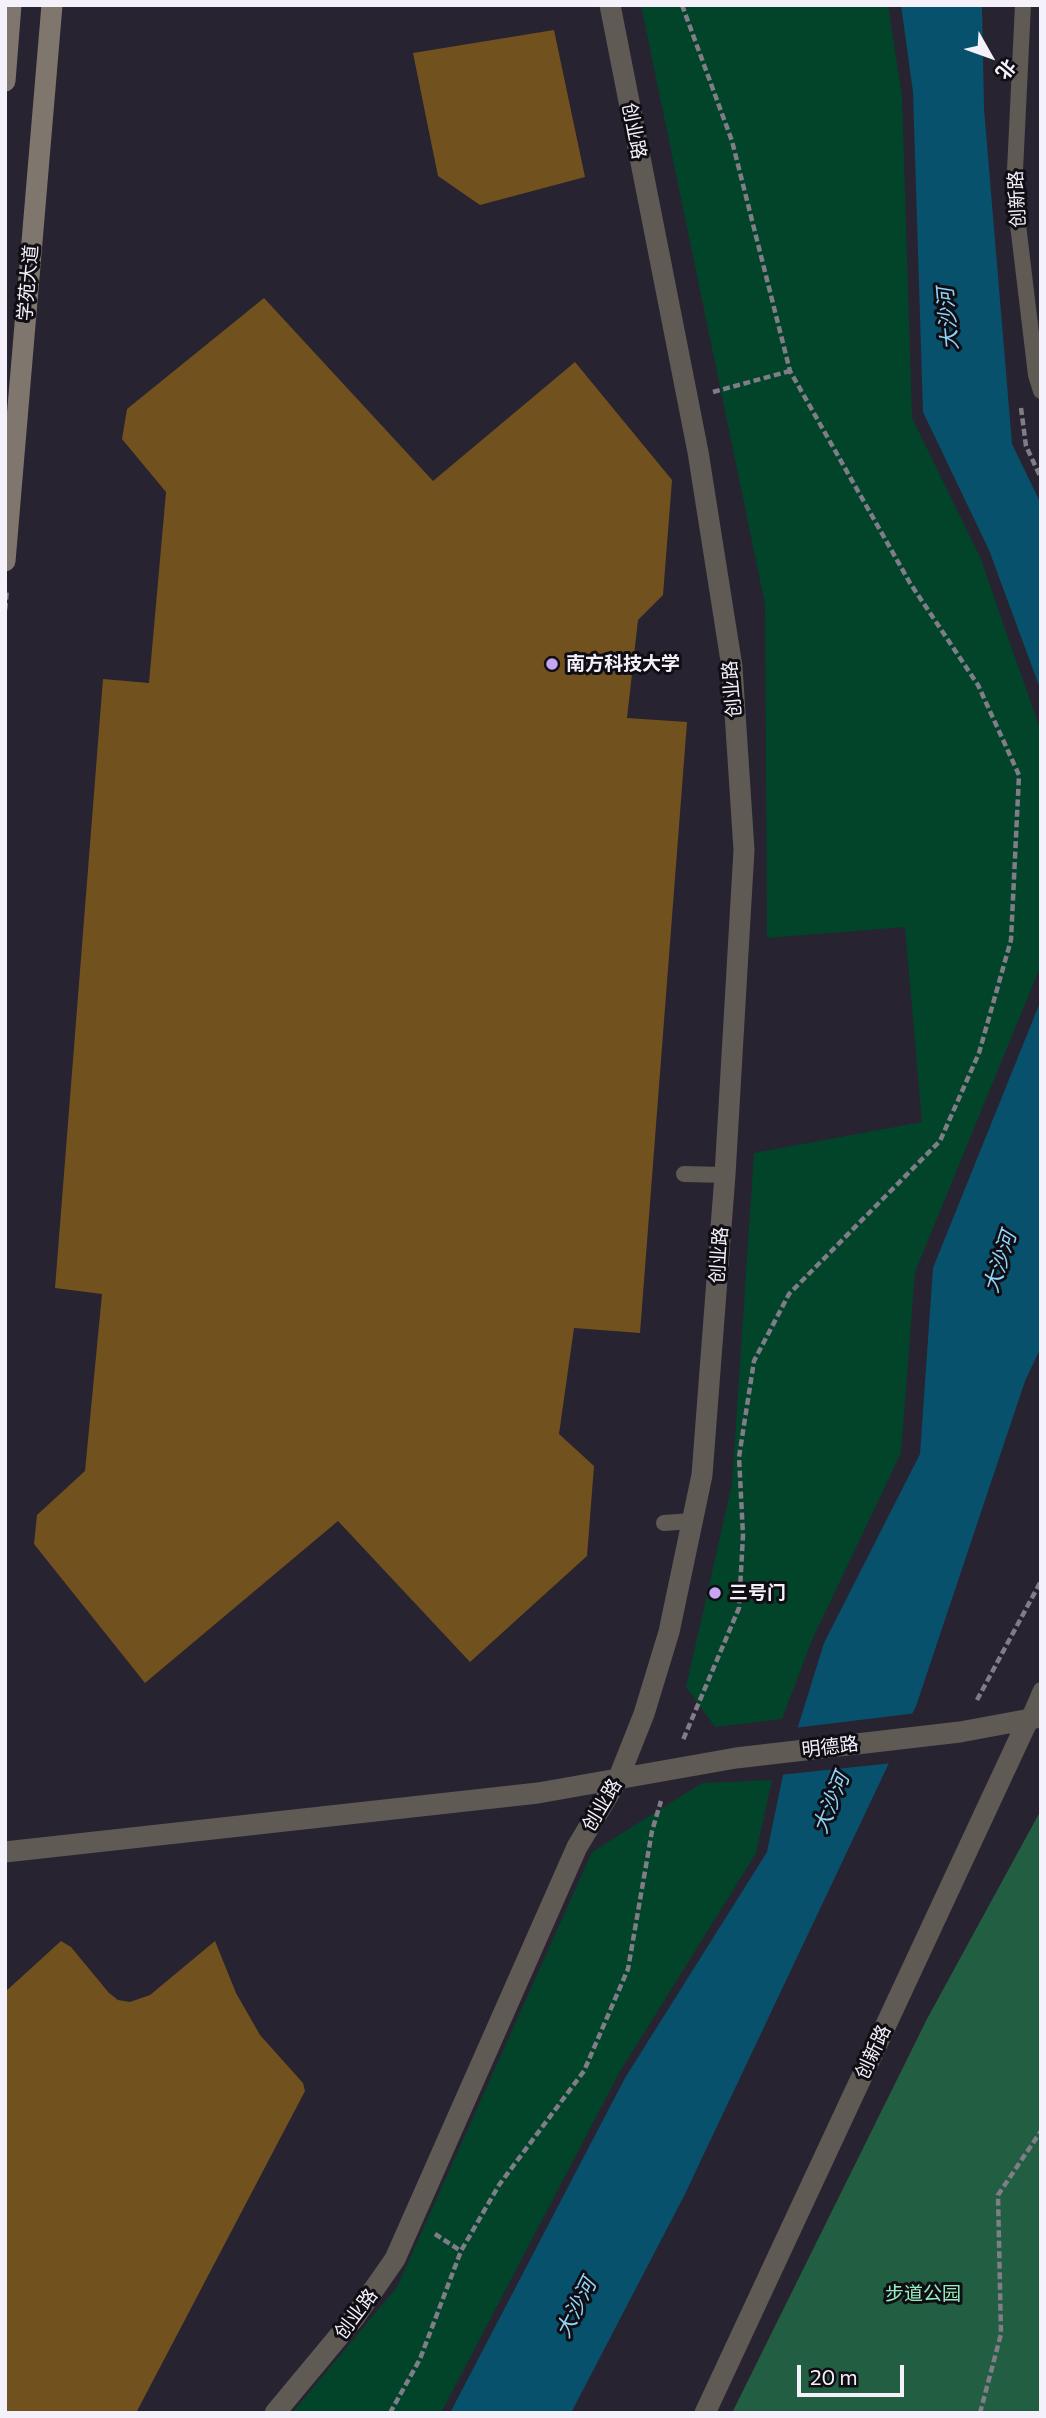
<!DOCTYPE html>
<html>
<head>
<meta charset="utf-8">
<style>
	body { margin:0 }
	#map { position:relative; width:1046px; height:2418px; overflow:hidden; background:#282331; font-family:Commissioner,"Noto Sans SC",sans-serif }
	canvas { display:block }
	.frame { position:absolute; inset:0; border:7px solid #f4f1fa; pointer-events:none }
	.north { position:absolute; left:955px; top:21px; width:70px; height:70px; -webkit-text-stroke:5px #100e14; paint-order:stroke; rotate:130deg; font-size:19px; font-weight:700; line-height:28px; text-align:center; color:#f4f1fa }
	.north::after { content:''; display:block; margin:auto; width:24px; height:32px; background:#f4f1fa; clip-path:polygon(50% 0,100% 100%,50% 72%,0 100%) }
	.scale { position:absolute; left:797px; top:2365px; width:107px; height:32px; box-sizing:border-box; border:4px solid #f4f1fa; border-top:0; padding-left:9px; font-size:21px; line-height:24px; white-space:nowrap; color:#f4f1fa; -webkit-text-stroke:5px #100e14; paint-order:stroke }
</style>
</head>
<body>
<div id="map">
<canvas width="1046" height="2418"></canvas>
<div class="frame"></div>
<div class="north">北</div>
<div class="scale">20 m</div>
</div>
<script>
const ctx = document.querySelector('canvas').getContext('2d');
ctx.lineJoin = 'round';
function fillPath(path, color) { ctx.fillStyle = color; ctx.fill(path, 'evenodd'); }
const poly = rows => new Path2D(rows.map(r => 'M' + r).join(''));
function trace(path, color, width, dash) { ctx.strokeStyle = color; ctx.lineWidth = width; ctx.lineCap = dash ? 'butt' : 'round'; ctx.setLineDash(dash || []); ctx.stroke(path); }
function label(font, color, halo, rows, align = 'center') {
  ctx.font = font + ' Commissioner,"Noto Sans SC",sans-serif'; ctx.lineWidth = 6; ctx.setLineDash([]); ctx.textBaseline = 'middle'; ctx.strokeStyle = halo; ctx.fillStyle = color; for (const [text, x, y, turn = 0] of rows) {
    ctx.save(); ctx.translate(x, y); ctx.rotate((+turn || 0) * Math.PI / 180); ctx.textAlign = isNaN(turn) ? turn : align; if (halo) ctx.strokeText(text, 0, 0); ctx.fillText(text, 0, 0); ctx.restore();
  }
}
const green = poly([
	[641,5,888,5,902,97,912,418,980,557,1041,732,1041,965,915,1272,901,1453,812,1640,782,1719,715,1727,686,1687,732,1484,754,1153,922,1122,905,927,767,938,765,604],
	[772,1780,756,1853,619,2073,441,2413,292,2413,397,2287,592,1852,702,1783]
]);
const forest = poly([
	[1041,1810,1041,2413,732,2413,927,2019]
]);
const water = poly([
	[901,5,982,5,984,109,1012,444,1041,504,1041,691,989,550,923,412,913,92],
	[1041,1000,1041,1347,1025,1381,916,1706,684,2196,571,2413,450,2413,625,2078,767,1852,783,1775,824,1643,920,1454,933,1268]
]);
const pier = poly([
	[917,1713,893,1763,779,1775,794,1728]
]);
const building = poly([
	[554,30,585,177,480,205,438,176,413,53],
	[264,298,433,481,575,362,672,480,663,595,638,620,627,718,687,722,640,1333,574,1328,559,1434,594,1466,587,1556,470,1662,338,1521,145,1683,34,1544,37,1515,85,1471,102,1294,55,1288,103,679,149,683,166,492,122,439,127,409],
	[61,1941,71,1947,109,1993,118,2000,130,2002,150,1995,215,1941,236,1993,260,2035,303,2083,305,2091,136,2413,5,2413,5,1992]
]);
const path = poly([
	[682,5,732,141,790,371,910,583,978,685,1019,775,1011,940,979,1053,940,1141,789,1294,754,1361,739,1457,743,1535,739,1608,683,1740],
	[713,392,790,371],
	[1021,408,1026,446,1041,478],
	[5,610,7,589],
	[977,1700,1041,1581],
	[435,2234,461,2251],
	[390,2413,420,2359,461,2251,499,2185,584,2071,628,1969,652,1831,661,1801],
	[980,2413,1001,2334,998,2195,1041,2131]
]);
const lane = poly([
	[1023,5,1014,191,1036,375,1041,391],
	[684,1174,725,1175],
	[664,1523,692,1521],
	[1029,1718,1041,1690]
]);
const street = poly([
	[5,1852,538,1793,736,1758,960,1732,1041,1717],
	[275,2413,354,2318,395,2259,577,1847,619,1777,644,1714,669,1632,702,1475,725,1175,744,850,732,667,698,452,610,5],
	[705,2413,1029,1718]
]);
const secondary = poly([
	[5,81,11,5],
	[5,561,52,5]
]);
const markers = [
	[552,664,7,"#c6a6f0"],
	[715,1593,7,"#c6a6f0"]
];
const streetNames = [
	["创业路",634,131,79],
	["创新路",1017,199,-93],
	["学苑大道",28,283,-85],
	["创业路",732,689,-95],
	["创业路",719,1255,-86],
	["明德路",830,1747,-7],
	["创业路",602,1805,-59],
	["创新路",873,2052,-65],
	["创业路",356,2314,-53]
];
const poiNames = [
	["南方科技大学",566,664],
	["三号门",729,1593]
];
const parkNames = [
	["步道公园",923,2294]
];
const waterNames = [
	["大沙河",948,319,-95],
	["大沙河",1000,1262,-72],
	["大沙河",831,1803,-68],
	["大沙河",576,2308,-63]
];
fillPath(green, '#02442a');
fillPath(forest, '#225f42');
fillPath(water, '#07516d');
fillPath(pier, '#282331');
fillPath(building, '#71511e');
trace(path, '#807c88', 4.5, [7, 3.5]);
trace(lane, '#5f5a54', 16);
trace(street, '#5f5a54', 21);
trace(secondary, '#7f776d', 21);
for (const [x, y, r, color] of markers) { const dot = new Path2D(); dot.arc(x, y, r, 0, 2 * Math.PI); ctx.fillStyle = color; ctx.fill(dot); trace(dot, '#100e14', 2.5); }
label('19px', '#f4f1fa', '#100e14', streetNames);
label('bold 19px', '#f4f1fa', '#100e14', poiNames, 'left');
label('19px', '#95eebe', '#100e14', parkNames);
label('italic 21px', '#8fd6fa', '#100e14', waterNames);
</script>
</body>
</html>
